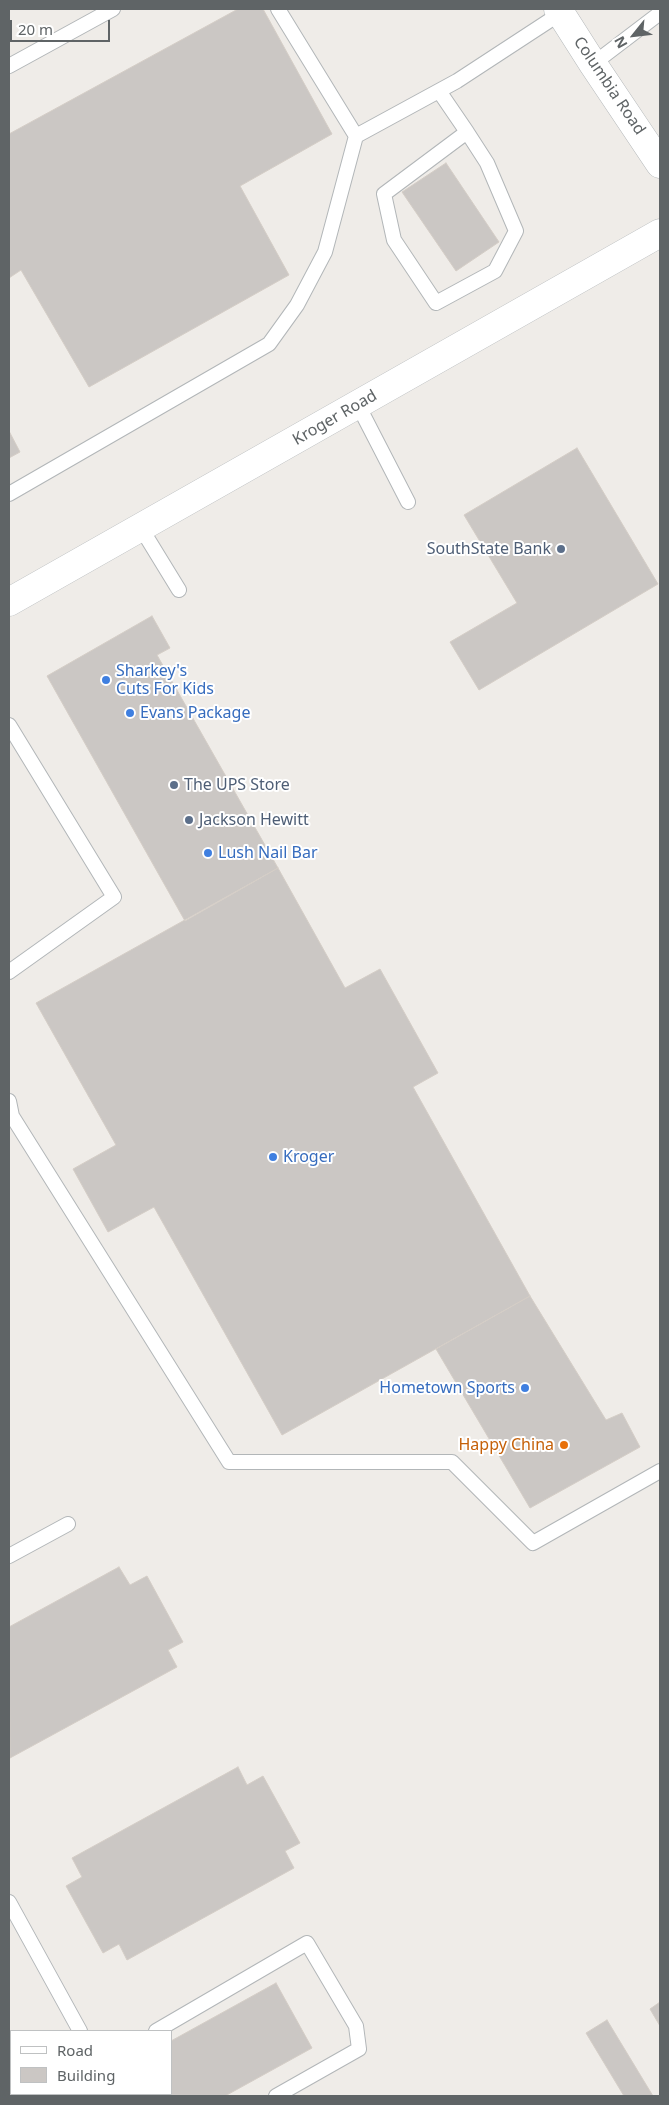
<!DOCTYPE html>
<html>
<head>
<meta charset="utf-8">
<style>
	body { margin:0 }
	#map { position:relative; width:669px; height:2105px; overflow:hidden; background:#efece8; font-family:"Noto Sans",sans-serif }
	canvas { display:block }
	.frame { position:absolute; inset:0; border:10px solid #5f6466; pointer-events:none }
	.legend { position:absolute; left:10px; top:2030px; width:162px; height:65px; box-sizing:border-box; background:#fff; border:1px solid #bfc1c2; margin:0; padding:6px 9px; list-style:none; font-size:15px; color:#5f6466 }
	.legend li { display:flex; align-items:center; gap:10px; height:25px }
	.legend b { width:25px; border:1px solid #bfc1c2 }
	.north { position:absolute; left:609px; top:10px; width:50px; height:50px; -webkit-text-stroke:4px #fff; paint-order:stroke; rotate:241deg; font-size:14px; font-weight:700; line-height:20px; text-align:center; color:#5f6466 }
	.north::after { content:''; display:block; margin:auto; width:18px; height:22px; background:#5f6466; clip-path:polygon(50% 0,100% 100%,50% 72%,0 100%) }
	.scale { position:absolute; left:10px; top:20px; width:100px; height:22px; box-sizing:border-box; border:2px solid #5f6466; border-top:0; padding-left:6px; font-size:15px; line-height:18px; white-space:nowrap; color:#5f6466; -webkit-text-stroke:4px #fff; paint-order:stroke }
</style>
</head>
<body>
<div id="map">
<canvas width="669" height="2105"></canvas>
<div class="frame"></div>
<ul class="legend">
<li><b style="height:6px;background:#fff"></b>Road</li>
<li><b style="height:14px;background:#cbc7c4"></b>Building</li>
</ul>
<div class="north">N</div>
<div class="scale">20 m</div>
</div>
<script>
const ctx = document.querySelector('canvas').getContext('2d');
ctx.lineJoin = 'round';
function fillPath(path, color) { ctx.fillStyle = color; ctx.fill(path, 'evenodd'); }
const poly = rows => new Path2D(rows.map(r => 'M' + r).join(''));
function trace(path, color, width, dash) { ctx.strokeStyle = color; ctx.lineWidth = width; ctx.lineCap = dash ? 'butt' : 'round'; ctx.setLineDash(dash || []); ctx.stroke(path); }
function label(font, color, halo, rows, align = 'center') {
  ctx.font = font + ' "Noto Sans",sans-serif'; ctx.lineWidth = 4; ctx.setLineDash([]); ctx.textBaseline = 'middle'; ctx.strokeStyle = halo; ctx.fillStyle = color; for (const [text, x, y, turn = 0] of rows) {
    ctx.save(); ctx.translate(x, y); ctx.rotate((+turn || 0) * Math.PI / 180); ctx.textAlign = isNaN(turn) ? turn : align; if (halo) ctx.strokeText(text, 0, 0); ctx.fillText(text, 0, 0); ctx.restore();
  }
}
const building = poly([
	[238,9,263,9,332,134,240,186,289,275,89,387,21,270,9,278,9,134,238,9],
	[446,163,499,242,456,271,402,192,446,163],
	[9,431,20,452,9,458,9,431],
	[577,448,658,584,479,690,450,642,517,603,464,515,577,448],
	[152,616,170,648,157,655,278,868,185,921,47,676,152,616],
	[278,868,345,988,380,969,438,1073,413,1087,530,1296,282,1435,154,1207,108,1232,73,1169,116,1145,36,1003,278,868],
	[530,1296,606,1420,622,1413,640,1447,530,1508,436,1349,530,1296],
	[119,1567,130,1585,147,1576,183,1642,168,1650,177,1667,10,1758,9,1627,119,1567],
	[238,1767,247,1785,263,1776,300,1843,285,1851,294,1868,127,1960,119,1944,103,1953,66,1886,82,1877,72,1858,238,1767],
	[276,1983,312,2048,225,2096,169,2096,167,2094,171,2094,171,2041,276,1983],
	[660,2002,660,2026,650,2009,660,2002],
	[607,2020,653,2096,624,2096,586,2033,607,2020],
	[9,2030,11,2034,11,2094,44,2094,46,2096,9,2096,9,2030]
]);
const service = poly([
	[278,9,356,136,457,81,561,13],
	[593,64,660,13],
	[9,66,113,9],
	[439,91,467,132,487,163,516,231,495,271,436,303,394,240,384,194,467,132],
	[358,405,408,502],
	[9,494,269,344,297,305,325,252,356,136],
	[141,528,179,590],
	[9,725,114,897,9,972],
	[9,1101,12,1116,229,1462,452,1462,533,1543,660,1471],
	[9,1556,68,1524],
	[9,1902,80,2031],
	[156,2031,307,1943,356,2026,359,2049,276,2096]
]);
const minor = poly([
	[9,602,660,233]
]);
const secondary = poly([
	[558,9,593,64,660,164]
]);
const markers = [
	[561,549,5,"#5c6f8a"],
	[106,680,5,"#3f7fe0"],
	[130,713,5,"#3f7fe0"],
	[174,785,5,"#5c6f8a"],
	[189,820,5,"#5c6f8a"],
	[208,853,5,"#3f7fe0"],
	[273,1157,5,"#3f7fe0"],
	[525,1388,5,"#3f7fe0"],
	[564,1445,5,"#e8710a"]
];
const streetNames = [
	["Columbia Road",609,86,56],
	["Kroger Road",335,418,-30]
];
const serviceNames = [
	["SouthState Bank",551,549,"right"],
	["The UPS Store",184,785],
	["Jackson Hewitt",199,820]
];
const shopNames = [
	["Sharkey's",116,671],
	["Cuts For Kids",116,689],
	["Evans Package",140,713],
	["Lush Nail Bar",218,853],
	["Kroger",283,1157],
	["Hometown Sports",515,1388,"right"]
];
const foodNames = [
	["Happy China",554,1445]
];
fillPath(building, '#cbc7c4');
trace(building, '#d4cdc6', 1);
trace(service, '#b2b6b8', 16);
trace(minor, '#b2b6b8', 29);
trace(secondary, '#b2b6b8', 29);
trace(service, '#fff', 14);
trace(minor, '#fff', 28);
trace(secondary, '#fff', 28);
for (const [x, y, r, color] of markers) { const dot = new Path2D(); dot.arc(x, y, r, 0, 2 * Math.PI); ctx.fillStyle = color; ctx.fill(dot); trace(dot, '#fff', 2); }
label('16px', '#5f6466', '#fff', streetNames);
label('16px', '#4e5e75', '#fff', serviceNames, 'left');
label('16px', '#366cbe', '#fff', shopNames, 'left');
label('16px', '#c56008', '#fff', foodNames, 'right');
</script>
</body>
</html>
